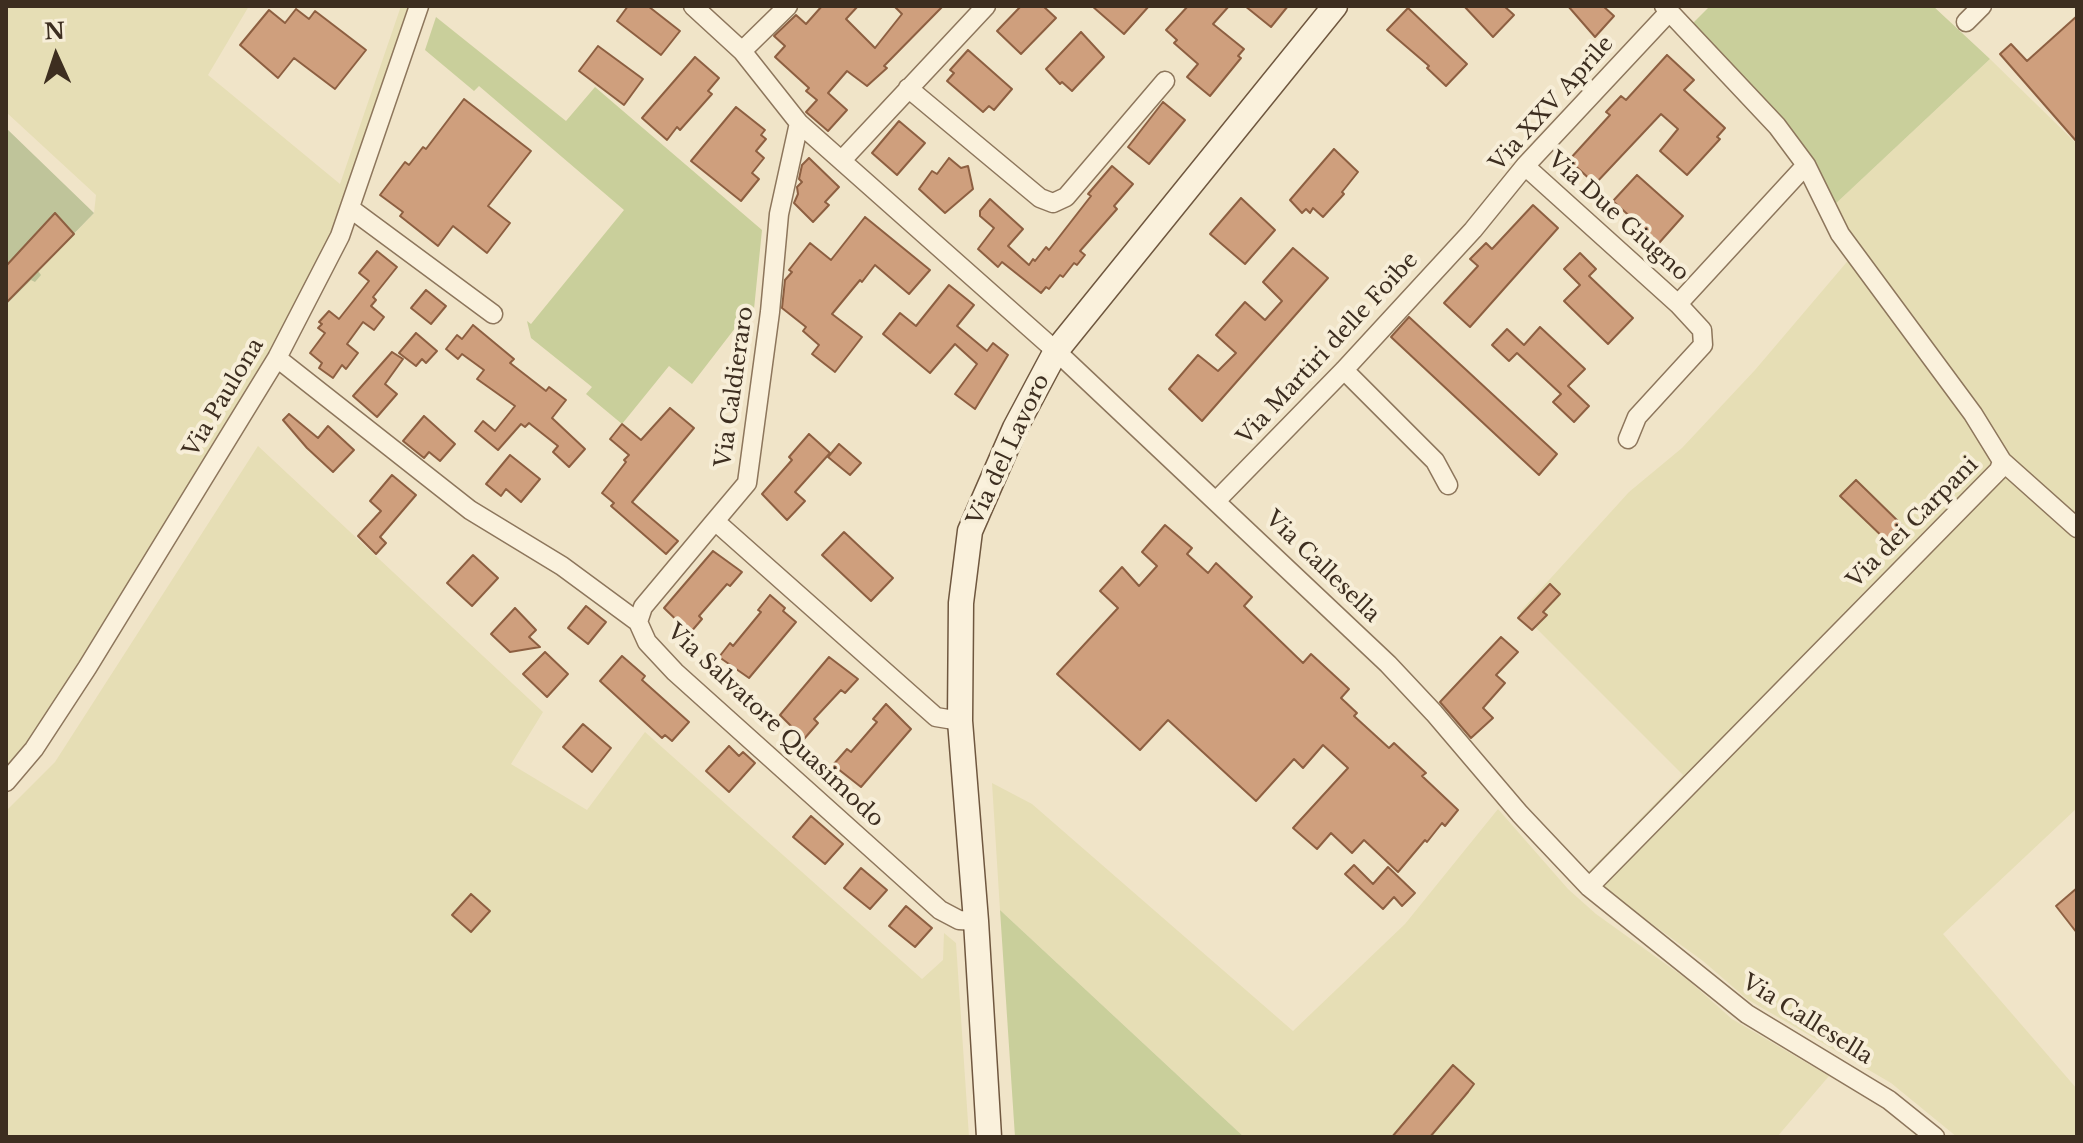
<!DOCTYPE html>
<html>
<head>
<meta charset="utf-8">
<style>
	body { margin:0 }
	#map { position:relative; width:2083px; height:1143px; overflow:hidden; background:#f0e4c8; font-family:"Libre Baskerville",serif }
	canvas { display:block }
	.frame { position:absolute; inset:0; border:8px solid #3d2e20; pointer-events:none }
	.north { position:absolute; left:16px; top:16px; width:80px; height:80px; -webkit-text-stroke:6px #f7eed8; paint-order:stroke; rotate:357deg; font-size:22px; font-weight:700; line-height:32px; text-align:center; color:#3d2e20 }
	.north::after { content:''; display:block; margin:auto; width:28px; height:36px; background:#3d2e20; clip-path:polygon(50% 0,100% 100%,50% 72%,0 100%) }
</style>
</head>
<body>
<div id="map">
<canvas width="2083" height="1143"></canvas>
<div class="frame"></div>
<div class="north">N</div>
</div>
<script>
const ctx = document.querySelector('canvas').getContext('2d');
ctx.lineJoin = 'round';
function fillPath(path, color) { ctx.fillStyle = color; ctx.fill(path, 'evenodd'); }
const poly = rows => new Path2D(rows.map(r => 'M' + r).join(''));
function trace(path, color, width, dash) { ctx.strokeStyle = color; ctx.lineWidth = width; ctx.lineCap = dash ? 'butt' : 'round'; ctx.setLineDash(dash || []); ctx.stroke(path); }
function label(font, color, halo, rows, align = 'center') {
  ctx.font = font + ' "Libre Baskerville",serif'; ctx.lineWidth = 8; ctx.setLineDash([]); ctx.textBaseline = 'middle'; ctx.strokeStyle = halo; ctx.fillStyle = color; for (const [text, x, y, turn = 0] of rows) {
    ctx.save(); ctx.translate(x, y); ctx.rotate((+turn || 0) * Math.PI / 180); ctx.textAlign = isNaN(turn) ? turn : align; if (halo) ctx.strokeText(text, 0, 0); ctx.fillText(text, 0, 0); ctx.restore();
  }
}
const farmland = poly([
	[6,6,249,6,208,75,340,184,401,6,413,6,332,239,239,429,6,778,6,306,94,213,96,195,6,112],
	[1990,59,2077,144,2077,808,1943,934,2077,1089,2077,1137,1957,1137,1891,1083,1747,999,1703,961,1612,895,1587,873,1683,775,1520,612,1629,492,1682,448,1755,370,1857,250,1831,208],
	[258,446,543,712,511,764,587,810,645,732,922,979,943,960,944,933,956,943,969,1137,6,1137,6,811,55,762],
	[992,783,1032,804,1293,1031,1405,924,1498,809,1568,889,1596,914,1688,980,1732,1019,1829,1076,1777,1137,1244,1137,1000,910]
]);
const green = poly([
	[1710,6,1933,6,1990,59,1831,208,1690,26],
	[436,17,566,121,595,87,762,230,754,309,739,323,692,384,669,366,622,424,586,394,592,387,531,338,527,321,531,324,624,210,479,86,474,91,425,50],
	[1000,910,1244,1137,1015,1137]
]);
const cemetery = poly([
	[6,128,94,213,38,271,41,275,35,282,31,280,6,305]
]);
const building = poly([
	[628,6,648,6,680,31,661,55,617,21,628,6],
	[822,6,858,6,846,19,875,48,902,14,894,6,943,6,884,66,887,68,867,86,847,71,828,93,847,110,828,131,806,112,817,100,806,91,809,88,775,57,785,46,774,36,796,15,806,24,822,6],
	[1021,6,1043,6,1056,18,1021,54,997,31,1021,6],
	[1092,6,1149,6,1124,34,1092,6],
	[1188,6,1229,6,1213,24,1244,49,1238,56,1241,58,1210,96,1187,77,1198,64,1174,43,1177,40,1166,30,1188,6],
	[1245,6,1288,6,1271,27,1245,6],
	[1464,6,1504,6,1514,15,1493,37,1464,6],
	[1568,6,1603,6,1614,16,1595,37,1568,6],
	[1408,8,1467,64,1446,86,1427,68,1429,66,1387,30,1408,8],
	[296,9,309,19,315,11,366,50,335,89,294,58,278,78,240,45,269,10,285,23,296,9],
	[2077,16,2077,142,2000,54,2011,44,2027,61,2077,16],
	[1081,32,1104,57,1072,91,1062,82,1060,84,1046,69,1081,32],
	[598,46,643,79,624,105,579,71,598,46],
	[968,50,1012,89,994,110,989,106,983,112,947,81,954,73,950,70,968,50],
	[1667,55,1694,80,1684,90,1725,128,1717,137,1720,139,1687,175,1660,151,1678,129,1661,114,1595,184,1569,160,1610,115,1606,112,1621,96,1626,100,1667,55],
	[695,57,719,78,708,91,712,94,680,130,677,127,667,140,642,118,695,57],
	[464,99,531,151,488,206,510,223,487,253,453,226,438,246,400,216,403,212,380,195,405,162,409,165,423,147,426,149,464,99],
	[1163,102,1185,120,1149,164,1128,147,1163,102],
	[736,107,765,130,761,135,766,139,756,151,764,158,752,173,759,179,741,201,691,161,736,107],
	[899,121,925,143,897,175,872,153,899,121],
	[1334,149,1358,172,1342,192,1344,194,1323,217,1313,208,1310,213,1306,209,1302,213,1290,200,1334,149],
	[809,158,839,187,825,202,829,205,813,222,794,203,798,194,797,187,802,182,799,179,802,165,809,158],
	[949,158,961,168,968,166,973,189,945,213,919,189,932,171,937,174,949,158],
	[1112,166,1133,184,1114,206,1117,209,1080,251,1085,255,1077,265,1074,263,1063,277,1060,275,1049,289,1046,287,1041,293,1002,262,998,267,978,249,994,228,980,216,980,211,990,199,1023,229,1008,246,1029,265,1033,259,1035,261,1046,247,1049,250,1091,196,1088,194,1112,166],
	[1637,175,1683,216,1659,243,1613,201,1637,175],
	[1241,198,1275,230,1245,264,1210,234,1241,198],
	[1533,205,1558,228,1470,327,1444,303,1478,266,1470,259,1486,243,1492,249,1533,205],
	[55,213,74,234,6,303,6,266,55,213],
	[865,217,930,270,909,294,875,265,862,282,860,280,832,314,862,337,835,372,812,354,819,345,803,331,806,327,782,308,785,280,792,272,789,270,810,243,831,260,865,217],
	[1293,248,1328,278,1202,421,1169,389,1198,355,1218,371,1236,353,1216,335,1245,302,1265,320,1282,301,1263,282,1293,248],
	[377,251,397,267,373,297,376,300,371,306,384,317,374,330,363,322,347,344,358,353,346,369,342,365,333,378,319,368,322,363,310,353,325,333,318,328,322,324,319,322,329,311,339,319,369,281,359,273,377,251],
	[1580,253,1596,269,1589,276,1633,318,1608,344,1564,301,1580,285,1564,269,1580,253],
	[949,285,974,305,957,326,987,351,993,343,1008,355,975,409,955,394,977,364,955,344,930,373,883,334,900,313,916,326,949,285],
	[426,290,446,306,431,324,411,308,426,290],
	[1409,317,1557,454,1539,475,1391,337,1409,317],
	[473,325,514,359,510,363,546,391,549,387,566,400,552,418,585,449,569,467,553,452,558,446,529,423,525,427,521,424,498,450,475,431,483,421,495,431,515,406,477,379,484,370,462,354,458,359,446,349,457,335,462,339,473,325],
	[1540,327,1585,369,1568,386,1589,406,1574,422,1553,402,1561,394,1517,353,1509,361,1492,345,1507,329,1524,345,1540,327],
	[416,333,437,351,426,363,422,359,416,366,399,353,416,333],
	[392,352,403,359,385,384,397,394,377,417,353,396,392,352],
	[670,408,694,428,632,502,678,541,666,554,611,506,614,503,602,493,626,462,624,460,629,455,610,439,622,424,641,440,670,408],
	[289,414,318,438,328,426,354,450,333,472,307,448,283,420,289,414],
	[424,416,455,444,440,461,429,452,424,458,403,441,424,416],
	[809,434,830,453,795,492,805,501,787,520,762,494,792,460,789,457,809,434],
	[839,444,861,463,850,475,828,457,839,444],
	[510,455,540,479,521,502,506,489,501,496,486,484,510,455],
	[392,475,416,495,380,537,386,543,376,554,358,536,381,511,370,501,392,475],
	[1856,480,1903,526,1888,542,1840,496,1856,480],
	[1165,525,1192,548,1187,554,1208,573,1216,563,1252,597,1244,606,1303,663,1311,654,1349,689,1341,698,1357,713,1354,716,1389,748,1394,743,1426,773,1422,776,1458,810,1445,826,1442,823,1427,842,1425,840,1398,872,1364,840,1352,853,1331,833,1317,849,1293,828,1348,768,1323,745,1303,768,1294,759,1256,801,1168,720,1140,750,1057,674,1118,608,1100,591,1122,567,1139,586,1157,566,1142,552,1165,525],
	[844,532,893,578,871,601,822,555,844,532],
	[713,551,742,572,730,586,727,584,699,616,702,619,690,633,664,608,713,551],
	[473,555,498,578,472,606,447,583,473,555],
	[1550,584,1560,594,1543,612,1547,615,1532,630,1518,618,1550,584],
	[770,595,785,608,783,611,796,622,749,678,719,657,730,643,733,646,761,612,758,610,770,595],
	[586,606,606,622,588,644,568,628,586,606],
	[515,608,536,630,529,637,540,647,510,652,491,634,515,608],
	[1501,637,1518,652,1496,675,1505,683,1483,708,1493,718,1471,738,1440,702,1501,637],
	[545,652,568,674,547,697,523,674,545,652],
	[622,656,645,676,642,680,689,722,672,741,665,735,662,738,600,681,622,656],
	[829,657,858,679,845,693,841,690,814,719,818,723,804,739,780,715,829,657],
	[886,704,911,729,861,787,833,765,847,749,851,752,877,722,873,719,886,704],
	[583,724,611,748,592,772,563,747,583,724],
	[729,746,739,756,743,752,755,763,729,792,706,771,729,746],
	[811,816,843,844,825,864,793,837,811,816],
	[1354,865,1373,884,1388,867,1415,893,1402,906,1394,897,1383,909,1345,874,1354,865],
	[861,868,887,890,870,909,844,888,861,868],
	[2077,888,2077,933,2056,906,2077,888],
	[471,894,490,911,471,932,452,915,471,894],
	[906,906,932,928,915,947,889,926,906,906],
	[1453,1065,1474,1084,1468,1092,1430,1137,1392,1137,1453,1065]
]);
const street = poly([
	[693,6,742,51,799,123,1056,351,1388,664,1434,713,1520,814,1589,887,1747,1014,1889,1100,1935,1137],
	[1966,22,1982,6],
	[742,51,788,6],
	[908,88,1040,198,1053,203,1066,197,1165,81],
	[799,123,779,214,770,312,747,483,715,521,936,717,960,721],
	[842,160,986,6],
	[1525,166,1678,304,1702,330,1703,345,1637,417,1628,439],
	[351,209,493,314],
	[1678,304,1806,165],
	[277,358,470,510,562,566,638,622,647,642,675,672,940,910,959,920,976,921],
	[1344,370,1435,461,1448,485],
	[2002,461,2077,528],
	[1217,500,1344,370,1473,230,1525,166,1669,12],
	[638,622,643,607,715,521],
	[6,782,34,749,87,668,277,358,340,236,419,6],
	[1589,887,1999,470,2002,461,1973,414,1840,234,1806,165,1777,126,1664,6]
]);
const secondary = poly([
	[989,1137,976,921,960,721,961,603,970,531,1015,428,1056,351,1335,6]
]);
const streetNames = [
	["Via XXV Aprile",1552,104,-48],
	["Via Due Giugno",1618,217,42],
	["Via Martiri delle Foibe",1328,349,-47],
	["Via Caldieraro",735,387,-82],
	["Via Paulona",224,398,-59],
	["Via del Lavoro",1009,450,-65],
	["Via dei Carpani",1913,523,-45],
	["Via Callesella",1322,567,44],
	["Via Salvatore Quasimodo",775,726,43],
	["Via Callesella",1807,1020,32]
];
fillPath(farmland, '#e6deb5');
fillPath(green, '#c9cf9b');
fillPath(cemetery, '#bfc49a');
fillPath(building, '#cf9f7d');
trace(building, '#8d5f41', 2);
trace(street, '#8d765c', 21);
trace(secondary, '#6f573f', 27);
trace(street, '#faf1dc', 18);
trace(secondary, '#faf1dc', 24);
label('22px', '#3d2e20', '#f7eed8', streetNames);
</script>
</body>
</html>
